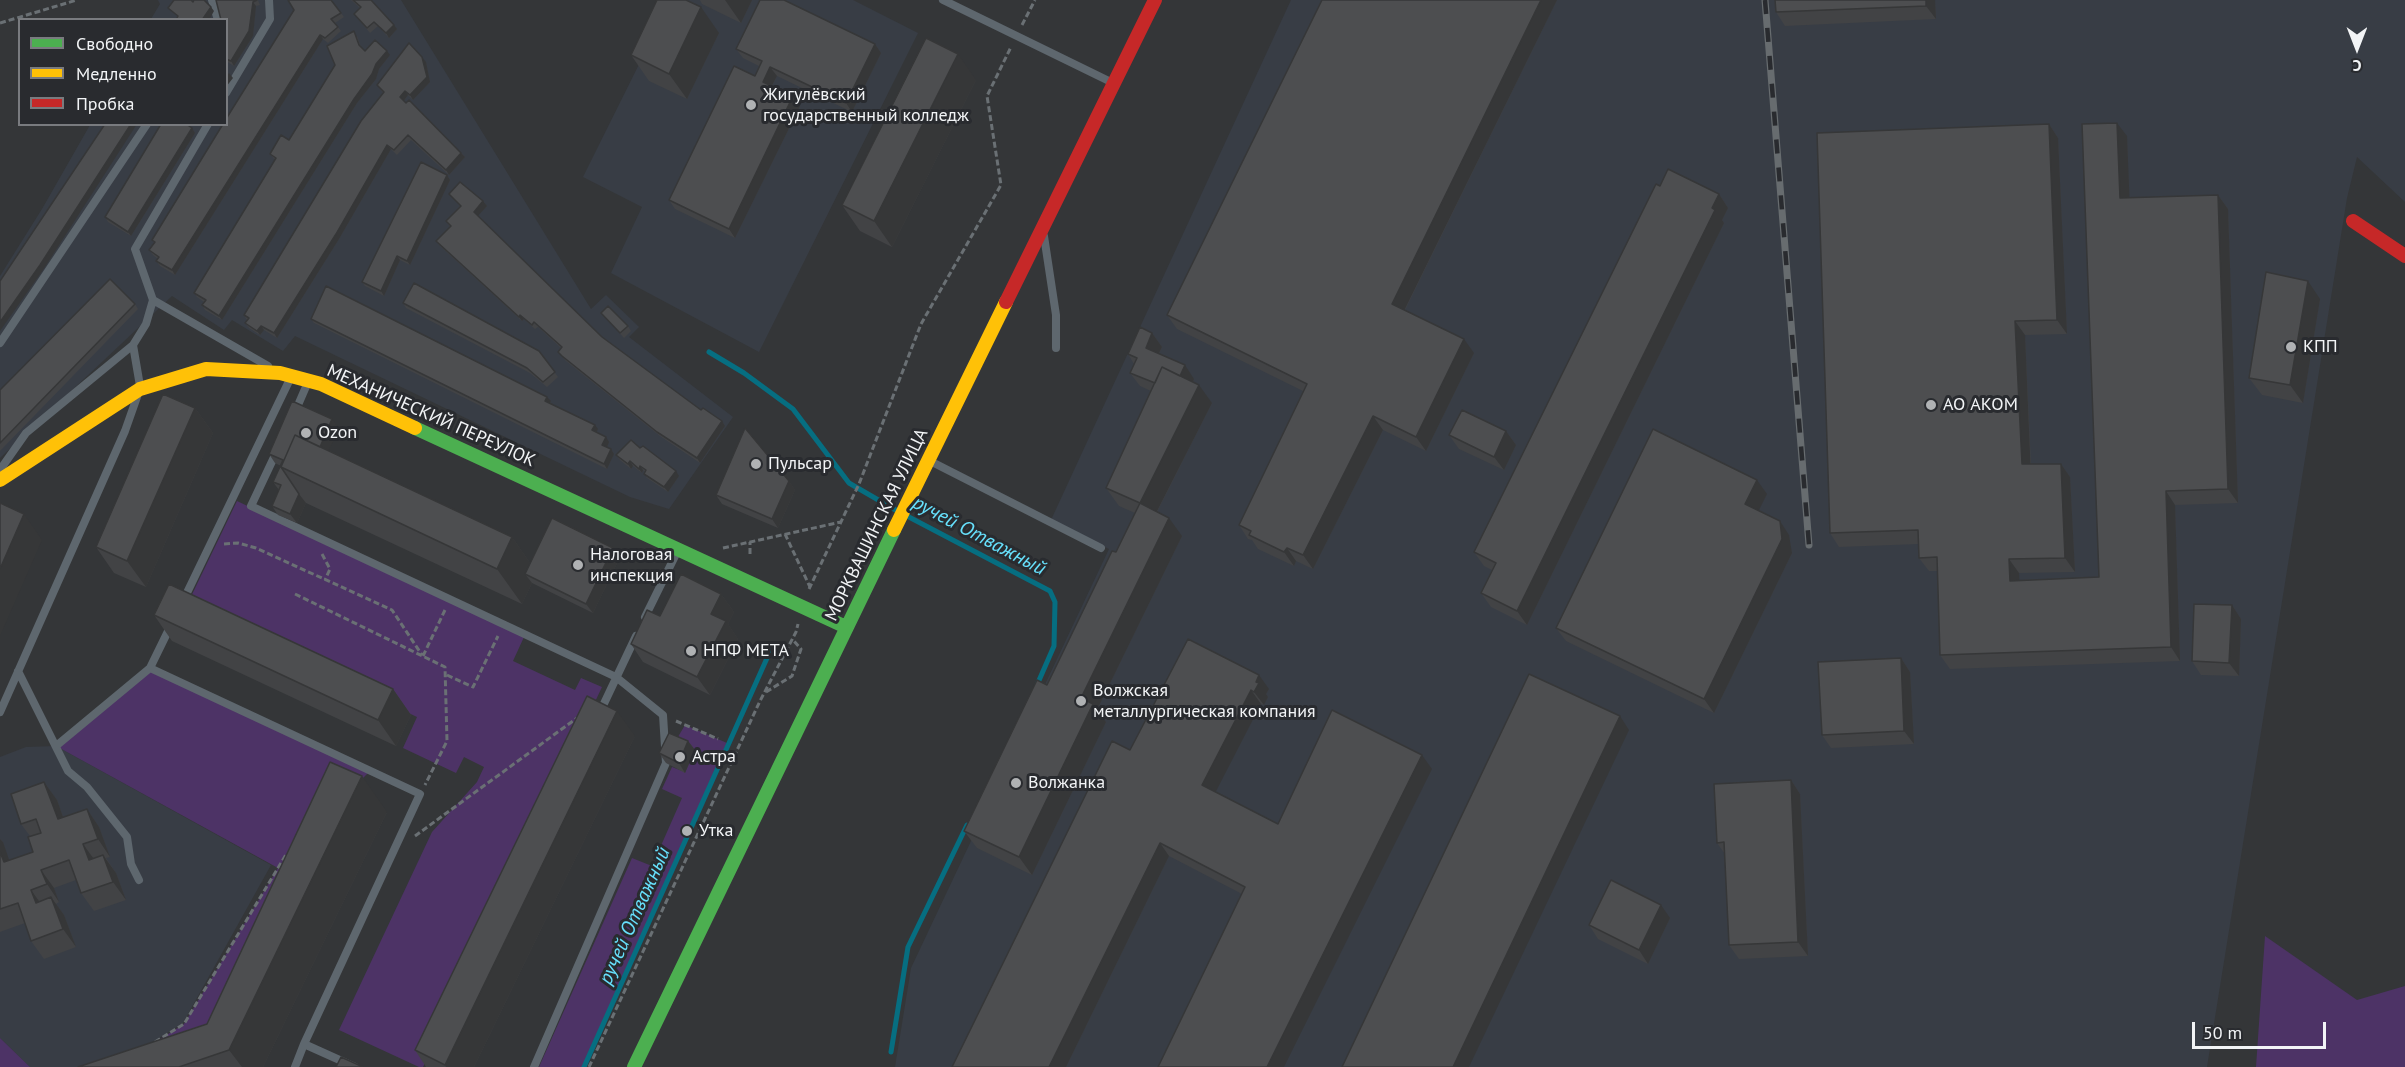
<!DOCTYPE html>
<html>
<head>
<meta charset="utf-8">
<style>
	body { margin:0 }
	#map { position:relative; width:2405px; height:1067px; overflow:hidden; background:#343638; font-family:"PT Sans",sans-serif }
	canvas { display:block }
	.legend { position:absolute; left:18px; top:18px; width:210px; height:108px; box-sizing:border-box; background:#292b2f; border:2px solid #797b7f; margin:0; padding:8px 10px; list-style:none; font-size:18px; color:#f2f4f6 }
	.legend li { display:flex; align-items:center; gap:12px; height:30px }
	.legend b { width:30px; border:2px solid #797b7f }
	.north { position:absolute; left:2327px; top:18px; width:60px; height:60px; -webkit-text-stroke:4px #292b2f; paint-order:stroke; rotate:180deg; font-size:16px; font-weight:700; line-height:24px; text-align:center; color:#f2f4f6 }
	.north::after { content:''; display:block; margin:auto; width:21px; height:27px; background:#f2f4f6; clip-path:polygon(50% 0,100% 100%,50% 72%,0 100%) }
	.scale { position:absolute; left:2192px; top:1022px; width:134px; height:27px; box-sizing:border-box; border:3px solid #f2f4f6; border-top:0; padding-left:8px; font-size:18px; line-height:21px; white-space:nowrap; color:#f2f4f6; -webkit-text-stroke:4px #292b2f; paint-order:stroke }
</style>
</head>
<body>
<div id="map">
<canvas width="2405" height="1067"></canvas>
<ul class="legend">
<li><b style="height:8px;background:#4caf50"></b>Свободно</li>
<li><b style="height:8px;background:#ffc107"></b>Медленно</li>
<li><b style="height:8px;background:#c62828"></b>Пробка</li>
</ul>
<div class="north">С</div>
<div class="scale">50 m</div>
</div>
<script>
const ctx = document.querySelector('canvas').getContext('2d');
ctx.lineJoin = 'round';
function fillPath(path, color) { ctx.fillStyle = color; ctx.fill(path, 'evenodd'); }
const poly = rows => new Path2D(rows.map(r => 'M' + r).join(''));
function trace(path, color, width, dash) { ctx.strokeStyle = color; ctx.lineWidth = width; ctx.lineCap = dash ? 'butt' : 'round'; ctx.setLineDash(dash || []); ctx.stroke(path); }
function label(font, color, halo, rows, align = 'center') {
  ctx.font = font + ' "PT Sans",sans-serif'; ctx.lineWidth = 6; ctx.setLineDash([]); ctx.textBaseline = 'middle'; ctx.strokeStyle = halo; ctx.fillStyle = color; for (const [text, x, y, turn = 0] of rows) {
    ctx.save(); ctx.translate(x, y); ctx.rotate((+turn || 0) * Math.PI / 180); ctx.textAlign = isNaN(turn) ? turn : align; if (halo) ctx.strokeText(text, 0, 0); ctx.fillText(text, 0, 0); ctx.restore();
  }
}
const built = poly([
	[158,0,401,0,591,309,606,295,639,327,629,337,733,417,669,509,630,497,295,336,283,351,232,320,224,330,172,296,0,458,0,276,42,209,90,125,226,124,226,20,151,19,160,4],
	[671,0,853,0,918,33,759,352,611,273,642,207,583,177],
	[1291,0,2405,0,2405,202,2357,157,2347,198,2207,1067,895,1067,911,968,1109,549,1051,520],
	[56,746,271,865,183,1023,113,1067,30,1067,0,1038,0,757,26,747]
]);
const green = poly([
	[237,501,524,637,513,661,575,690,581,678,602,687,423,1067,419,1067,339,1030,432,832,477,782,484,767,464,757,456,773,403,748,417,717,186,607],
	[150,668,370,771,345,796,232,1060,116,1067,184,1024,278,868,56,746],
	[685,725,727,743,584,1067,539,1067,632,858,652,866,682,798,662,789,672,767,685,772,675,742],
	[2265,936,2357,1000,2405,986,2405,1067,2256,1067],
	[0,1038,30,1067,0,1067]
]);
const stream = poly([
	[709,352,744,373,793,409,849,483,899,512],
	[907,516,1050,591,1055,602,1054,646,1037,685],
	[891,1052,908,947,967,825],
	[584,1067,772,647]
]);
const path = poly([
	[0,23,77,0],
	[1022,25,1035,0],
	[785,534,810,587],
	[224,544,238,543,256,548,392,610,422,655],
	[723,548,841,522],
	[322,554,330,569,325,580],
	[750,554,750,542],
	[809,589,859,484,921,324,1001,185,987,96,1011,47],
	[295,594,445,667,447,741,425,785],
	[423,656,445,610],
	[447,675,473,687,498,636],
	[766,692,792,676,801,649,793,640],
	[676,721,718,739],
	[415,836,577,718],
	[155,1042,184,1024,287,853],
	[589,1067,760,701,796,632,798,624]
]);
const lane = poly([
	[212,0,218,20],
	[943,0,1111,82],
	[226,93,270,19,269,0],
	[1044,236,1056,315,1056,348],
	[153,300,268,366],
	[0,343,147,124],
	[140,386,133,345,146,324,153,300,135,249,208,124],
	[295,412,308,382],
	[276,453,251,506,616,677,663,715,666,763,534,1067],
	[930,461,1101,548],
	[0,470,26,433,133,345],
	[183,601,291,377],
	[645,617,678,550],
	[171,625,150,668,420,794,304,1044,355,1067],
	[18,671,68,771,87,787,127,837,131,864,139,880],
	[0,712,125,431,137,397],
	[600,712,636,636],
	[56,746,150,668],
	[295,1067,304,1044]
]);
const fast = poly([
	[415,428,846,627],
	[634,1067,894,530]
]);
const slow = poly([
	[0,480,140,389,206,369,280,373,321,384,415,428],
	[894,530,1006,302]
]);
const jam = poly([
	[2353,221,2405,256],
	[1006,302,1155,0]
]);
const rail = poly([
	[1765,0,1809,545]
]);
const wall = poly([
	[216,0,258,0,260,5,256,6,253,36,234,66,226,61,226,20],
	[331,0,344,17,335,23,341,31,328,43,323,39,175,275,160,266,156,261,158,259,153,255,149,250,154,243,152,240,294,10],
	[351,0,371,0,397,29,389,38,378,26,370,33,354,14,360,8],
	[700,0,752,0,741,23,702,4],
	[1322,0,1557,0,1405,310,1474,353,1426,451,1383,430,1313,569,1296,561,1294,566,1258,549,1252,540,1248,539,1239,525,1303,391,1177,329,1167,315],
	[1935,0,1936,19,1785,26,1776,12],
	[719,33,687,99,649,81,631,55],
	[357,36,361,47,365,51,390,55,379,69,376,79,357,103,222,320,205,310,202,305,204,302,197,297,194,293,275,160,270,154,289,140],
	[875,44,881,53,852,112,777,76,772,86,800,106,735,238,675,209,669,200,755,76,759,66,743,58,736,49],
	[426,62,430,82,413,100,408,95,404,101,461,153,465,157,449,175,411,140,397,155,391,149,339,239,277,338,264,330,260,335,249,328,245,323,247,320,244,315,383,93,377,85],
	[976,80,892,247,860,231,842,205],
	[2049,124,2058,138,2067,334,2025,335,2031,464,2061,464,2070,477,2075,572,2019,573,2019,580,2099,577,2127,136,2129,198,2218,195,2228,209,2238,503,2175,505,2180,661,1950,669,1940,655,1937,571,1929,571,1919,558,1919,544,1839,547,1830,533],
	[192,128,195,133,131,236,108,222,105,217],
	[447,175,450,180,410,265,400,260,384,296,365,286,362,282],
	[1660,186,1719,194,1728,208,1722,220,1724,223,1527,625,1491,607,1481,593,1492,570,1484,566,1474,552],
	[449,194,483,201,487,206,477,216,602,337,701,410,722,421,725,426,700,463,660,436,566,361,558,352,561,348,538,327,535,329,524,319,522,321,440,246,436,241,450,227,446,221,460,206],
	[2320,299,2303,403,2262,395,2249,378],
	[403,303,539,351,558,377,547,387,530,373,406,308],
	[135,304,138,309,0,451,0,390],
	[601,313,628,326,631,331,624,338],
	[311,319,551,401,550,403,598,429,596,432,609,442,607,447,611,449,614,454,607,469,314,323],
	[1152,333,1162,347,1159,354,1194,379,1193,382,1212,403,1157,512,1182,536,1097,710,1106,722,1032,875,977,848,964,831,1047,685,1116,552,1135,513,1119,506,1106,488,1151,391,1140,386,1130,373,1134,364,1128,354],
	[195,408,213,433,146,587,114,573,96,547],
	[339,428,328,451,512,537,530,563,620,557,593,613,532,583,522,604,306,503,297,523,278,515,272,506,279,490,273,482,281,466,275,463,269,454],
	[1506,431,1516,445,1504,470,1459,449,1449,435],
	[640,448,679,476,668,492,647,478,644,474,645,472,643,470,642,473,633,466,631,469,620,460,616,455],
	[789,481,795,490,778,528,722,504,716,495],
	[1767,494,1758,510,1789,535,1792,553,1714,713,1566,641,1556,628],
	[721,594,734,612,728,624,738,639,710,695,643,662,631,644,660,616],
	[2232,605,2241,619,2239,676,2201,675,2192,661],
	[154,615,393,689,411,715,396,746,172,641],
	[1188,639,1269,689,1266,694,1268,697,1264,705,1261,704,1215,792,1278,824,1432,769,1242,894,1169,856,1066,1067,1130,750],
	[1901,658,1910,672,1914,744,1831,748,1822,735],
	[635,736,474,1067,426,1067,415,1050],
	[688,741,695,750,685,773,666,763,659,753],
	[1791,780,1800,794,1808,956,1739,959,1729,945,1725,854,1717,843],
	[44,782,57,800,63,817,87,809,99,827,110,857,106,858,116,873,126,900,94,911,81,893,76,880,54,888,59,902,56,904,64,915,76,947,44,959,31,941,25,923,0,932,0,839,3,842,9,861,33,852,30,836,21,824],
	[387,812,263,1067,78,1067,207,1024],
	[1670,918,1648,964,1598,939,1589,925]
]);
const shadedWall = poly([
	[725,0,752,0,741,23],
	[1541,0,1557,0,1401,317,1392,304],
	[1926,0,1935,0,1936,19,1926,6],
	[253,2,256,6,253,36,234,66,231,61],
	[211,7,214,11,209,20,202,20],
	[701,7,719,33,687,99,669,74],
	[394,25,397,29,389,38,386,33],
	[320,35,323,39,175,275,172,270],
	[875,44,881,53,852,112,846,103],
	[387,51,390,55,379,69,376,79,357,103,222,320,219,316,376,64],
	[958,54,976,80,892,247,874,221],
	[422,57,426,62,430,82,413,100,410,95],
	[770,67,777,76,769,91,763,82],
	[229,73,233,78,226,87,226,78],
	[405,91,408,95,403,102,400,97],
	[793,96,800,106,735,238,729,229],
	[2117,123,2127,136,2130,212,2120,198],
	[131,124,137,124,43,270,0,331,0,322],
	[2049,124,2058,138,2067,334,2057,320],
	[192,128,195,133,131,236,128,232],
	[387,145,391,149,339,239,277,338,274,333],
	[461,153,465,157,449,175,446,170],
	[447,175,450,180,410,265,407,261],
	[1719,194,1728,208,1722,220,1724,223,1527,625,1517,611],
	[2218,195,2228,209,2238,503,2228,489],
	[483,201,487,206,477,217,474,212],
	[397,256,400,260,384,296,381,291],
	[2308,281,2320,299,2303,403,2290,385],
	[520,315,524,319,522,321,519,317],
	[2015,321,2025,335,2031,478,2022,464],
	[261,326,264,330,260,335,257,331],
	[1152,333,1162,347,1155,361,1146,348],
	[1464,339,1474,353,1426,451,1416,437],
	[1185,365,1194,379,1189,392,1179,378],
	[1199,385,1212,403,1152,521,1140,503],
	[547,397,551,401,548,405,545,401],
	[195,408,213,433,146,587,127,561],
	[1373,416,1383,430,1313,569,1303,555],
	[332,419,339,428,314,483,306,479],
	[722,421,725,426,700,463,697,458],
	[595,425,598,429,595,435,592,430],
	[1506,431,1516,445,1504,470,1494,457],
	[606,437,609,442,606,450,602,445],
	[611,449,614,454,607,469,604,464],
	[630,461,633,466,631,469,628,464],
	[2061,464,2070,477,2075,572,2065,558],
	[640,466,643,470,642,473,639,469],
	[676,471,679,476,668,492,664,487],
	[1757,480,1767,494,1755,518,1745,504],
	[789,481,795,490,778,528,772,519],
	[2166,491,2175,505,2180,661,2171,647],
	[299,494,306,503,297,523,290,514],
	[24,514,42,540,0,636,0,569],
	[1169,518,1182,536,1097,710,1106,722,1032,875,1019,857,1081,698],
	[1780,521,1789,535,1792,553,1714,713,1704,699],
	[512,537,537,573,525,574,532,583,522,604,497,569],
	[613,548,620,557,593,613,586,604],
	[1287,548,1296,561,1294,566,1284,552],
	[2009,559,2019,573,2020,594,2010,581],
	[721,594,734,612,728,624,738,639,710,695,697,677,711,614],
	[2232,605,2241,619,2239,676,2229,663],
	[1901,658,1910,672,1914,744,1904,731],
	[1259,675,1269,689,1266,694,1268,697,1264,705,1254,692,1256,682],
	[393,689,411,715,396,746,378,720],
	[1251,690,1261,704,1212,799,1202,785],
	[617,711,635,736,474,1067,446,1067,445,1065],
	[1620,716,1629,730,1469,1067,1453,1067],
	[688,741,695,750,685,773,679,763],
	[1422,755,1432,769,1284,1067,1267,1067],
	[362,776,387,812,263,1067,242,1067,229,1050],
	[1791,780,1800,794,1808,956,1798,942],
	[44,782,57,800,70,837,58,819],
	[87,809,99,827,110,857,98,839],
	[0,839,3,842,16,880,4,862,0,852],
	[1160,843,1169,856,1066,1067,1049,1067],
	[83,844,96,862,89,860],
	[103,855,116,873,126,900,113,882],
	[41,870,54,888,59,902,47,884],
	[31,890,44,908,36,903],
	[51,897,64,915,76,947,63,929],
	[1661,905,1670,918,1648,964,1639,950]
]);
const building = poly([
	[174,0,191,0,193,2,194,0,204,0,211,7,202,20,176,20,178,16,168,8,174,0],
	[216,0,257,0,253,2,249,31,231,61,226,59,226,20,221,20,216,0],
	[288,0,331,0,341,13,331,19,338,27,325,38,320,35,172,270,156,261,159,257,149,250,155,242,152,240,223,124,226,124,226,119,294,10,288,0],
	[353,0,371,0,394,25,386,33,374,22,367,28,354,14,361,7,353,0],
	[657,0,686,0,701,7,669,74,631,55,657,0],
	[760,0,784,0,875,44,846,103,770,67,763,82,793,96,729,229,669,200,734,66,755,76,762,61,736,49,760,0],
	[1322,0,1541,0,1392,304,1464,339,1416,437,1373,416,1303,555,1287,548,1284,552,1249,535,1251,531,1239,525,1307,384,1167,315,1322,0],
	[1775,0,1926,0,1926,6,1776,12,1775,0],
	[354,31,359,45,365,51,375,40,387,51,376,64,372,74,354,99,219,316,202,305,206,300,194,293,276,158,270,154,281,135,289,140,335,65,327,46,354,31],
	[926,38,958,54,874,221,842,205,926,38],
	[409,43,422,57,427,77,410,95,405,91,400,97,406,103,409,100,461,153,446,170,408,135,394,150,387,145,336,234,274,333,261,326,257,331,245,323,249,318,244,315,361,121,384,92,377,85,409,43],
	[2117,123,2120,198,2218,195,2228,489,2166,491,2171,647,1940,655,1937,557,1919,558,1918,530,1830,533,1817,133,2049,124,2057,320,2015,321,2022,464,2061,464,2065,558,2009,559,2010,581,2099,577,2082,124,2117,123],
	[105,124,131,124,40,265,0,322,0,281,105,124],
	[161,124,186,124,192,128,128,232,105,217,161,124],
	[421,162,447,175,407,261,397,256,381,291,362,282,421,162],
	[1668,169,1719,194,1712,208,1715,210,1517,611,1481,593,1496,563,1474,552,1656,184,1660,186,1668,169],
	[460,182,483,201,474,212,602,337,701,410,703,408,722,421,697,458,657,432,562,356,558,352,562,347,534,322,532,325,520,315,519,317,436,241,451,226,446,221,461,206,449,194,460,182],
	[2266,272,2308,281,2290,385,2249,378,2266,272],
	[110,279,135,304,0,443,0,390,110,279],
	[414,283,539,351,555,372,543,382,527,368,403,303,414,283],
	[326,286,547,397,545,401,595,425,592,430,606,437,602,445,611,449,604,464,311,319,326,286],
	[608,306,628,326,620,333,601,313,608,306],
	[1140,327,1152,333,1146,348,1185,365,1180,376,1162,367,1155,383,1130,373,1137,358,1128,354,1140,327],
	[1162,367,1199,385,1140,503,1106,488,1162,367],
	[163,394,195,408,127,561,96,547,163,394],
	[292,401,332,419,320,447,295,435,281,467,299,494,290,514,272,506,281,485,273,482,283,460,269,454,292,401],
	[1462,410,1506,431,1494,457,1449,435,1462,410],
	[745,428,789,481,772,519,716,495,745,428],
	[1653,429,1757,480,1745,504,1780,521,1782,539,1704,699,1556,628,1653,429],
	[295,435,512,537,497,569,281,467,295,435],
	[631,440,640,448,643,446,676,471,664,487,644,474,646,470,640,466,639,469,630,461,628,464,616,455,631,440],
	[0,503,24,514,0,569,0,503],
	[1140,503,1169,518,1081,698,1093,704,1019,857,964,831,1037,680,1047,685,1112,551,1116,552,1140,503],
	[552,518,613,548,586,604,525,574,552,518],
	[681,574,721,594,711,614,726,621,697,677,631,644,647,610,660,616,681,574],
	[169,584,393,689,378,720,154,615,169,584],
	[2194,604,2232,605,2229,663,2192,661,2194,604],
	[1188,639,1259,675,1256,682,1259,683,1254,692,1251,690,1202,785,1278,824,1332,710,1422,755,1267,1067,1158,1067,1245,887,1160,843,1049,1067,952,1067,1112,741,1130,750,1188,639],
	[1901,658,1904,731,1822,735,1818,662,1901,658],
	[1529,674,1620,716,1453,1067,1342,1067,1529,674],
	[587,696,617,711,445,1065,415,1050,587,696],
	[669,733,688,741,679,763,659,753,669,733],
	[330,762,362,776,229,1050,179,1067,78,1067,207,1024,330,762],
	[1791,780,1798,942,1729,945,1724,842,1717,843,1714,784,1791,780],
	[44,782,58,819,87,809,98,839,83,844,89,860,103,855,113,882,81,893,69,860,41,870,47,884,31,890,36,903,51,897,63,929,31,941,18,903,0,909,0,852,4,862,33,852,28,837,41,833,36,819,21,824,11,794,44,782],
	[1611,880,1661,905,1639,950,1589,925,1611,880],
	[341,1057,363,1067,336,1067,341,1057]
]);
const markers = [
	[751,105,6,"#b0b2b4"],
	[2291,347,6,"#b0b2b4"],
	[1931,405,6,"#b0b2b4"],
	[306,433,6,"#b0b2b4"],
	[756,464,6,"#b0b2b4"],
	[578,565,6,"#b0b2b4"],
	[691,651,6,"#b0b2b4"],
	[1081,701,6,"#b0b2b4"],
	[680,757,6,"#b0b2b4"],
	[1016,783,6,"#b0b2b4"],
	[687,831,6,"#b0b2b4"]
];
const poiNames = [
	["Жигулёвский",763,95],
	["государственный колледж",763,116],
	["КПП",2303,347],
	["АО АКОМ",1943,405],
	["Ozon",318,433],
	["Пульсар",768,464],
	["Налоговая",590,555],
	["инспекция",590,576],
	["НПФ МЕТА",703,651],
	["Волжская",1093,691],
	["металлургическая компания",1093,712],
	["Астра",692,757],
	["Волжанка",1028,783],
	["Утка",699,831]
];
const streetNames = [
	["МЕХАНИЧЕСКИЙ ПЕРЕУЛОК",431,416,24],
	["МОРКВАШИНСКАЯ УЛИЦА",877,525,-64]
];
const waterNames = [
	["ручей Отважный",979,536,28],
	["ручей Отважный",635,916,-66]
];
fillPath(built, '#383d45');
fillPath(green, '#4d3366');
trace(stream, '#066e81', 5);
trace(path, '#6a7074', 3, [6, 3]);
trace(lane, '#5e676e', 8);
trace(fast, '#4caf50', 14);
trace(slow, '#ffc107', 14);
trace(jam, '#c62828', 14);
trace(rail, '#676c6f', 7);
trace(rail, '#292b2f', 4.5, [14]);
fillPath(wall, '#424345');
fillPath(shadedWall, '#363738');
fillPath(building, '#4d4e50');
trace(building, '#363738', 1.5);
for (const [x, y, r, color] of markers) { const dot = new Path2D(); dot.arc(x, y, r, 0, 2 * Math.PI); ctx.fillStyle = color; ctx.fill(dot); trace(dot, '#292b2f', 2); }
label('18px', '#f2f4f6', '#292b2f', poiNames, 'left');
label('18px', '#f2f4f6', '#292b2f', streetNames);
label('italic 20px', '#67e1fd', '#292b2f', waterNames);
</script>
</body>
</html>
